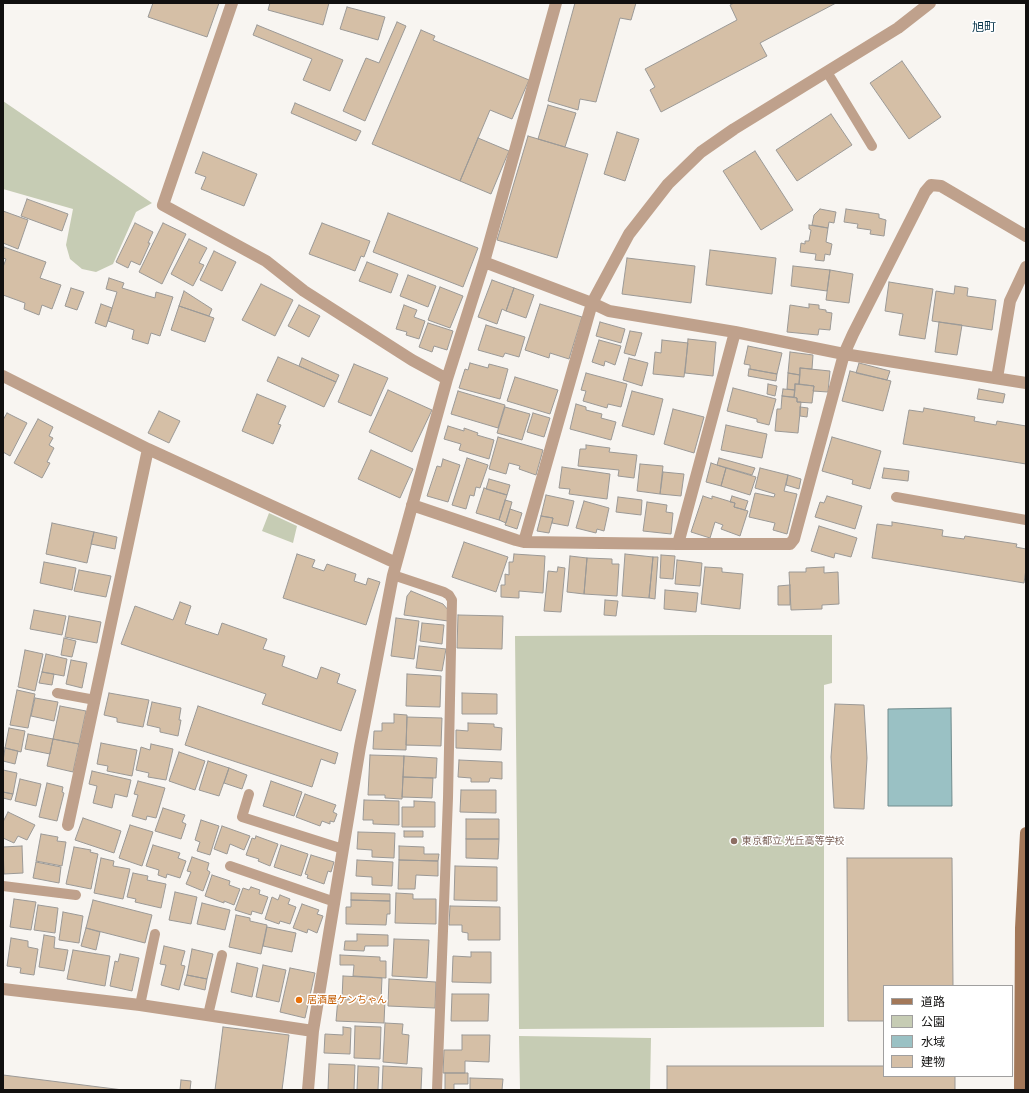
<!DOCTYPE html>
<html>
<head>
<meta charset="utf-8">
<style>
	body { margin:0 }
	#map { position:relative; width:1029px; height:1093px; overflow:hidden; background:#f8f5f1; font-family:"Noto Sans","Noto Sans JP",sans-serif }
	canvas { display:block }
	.frame { position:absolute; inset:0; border:4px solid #11100f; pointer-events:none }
	.legend { position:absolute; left:883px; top:985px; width:130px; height:92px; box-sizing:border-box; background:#fff; border:1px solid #a09f9f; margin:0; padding:5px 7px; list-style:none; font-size:12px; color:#11100f }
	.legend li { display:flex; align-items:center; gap:8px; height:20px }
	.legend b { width:20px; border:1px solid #a09f9f }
</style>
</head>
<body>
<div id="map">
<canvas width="1029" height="1093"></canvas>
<div class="frame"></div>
<ul class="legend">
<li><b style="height:5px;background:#a37859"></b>道路</li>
<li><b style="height:11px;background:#c6ccb4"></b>公園</li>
<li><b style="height:11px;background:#9ac1c4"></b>水域</li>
<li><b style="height:11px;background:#d5bfa6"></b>建物</li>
</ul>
</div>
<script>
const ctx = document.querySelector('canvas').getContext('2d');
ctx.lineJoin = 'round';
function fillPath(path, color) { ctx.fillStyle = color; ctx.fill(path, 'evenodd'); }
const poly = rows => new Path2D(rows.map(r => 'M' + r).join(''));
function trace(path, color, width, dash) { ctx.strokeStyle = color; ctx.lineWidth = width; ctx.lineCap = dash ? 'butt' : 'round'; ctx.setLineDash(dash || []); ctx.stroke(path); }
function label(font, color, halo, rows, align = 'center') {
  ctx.font = font + ' "Noto Sans","Noto Sans JP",sans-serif'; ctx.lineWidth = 3; ctx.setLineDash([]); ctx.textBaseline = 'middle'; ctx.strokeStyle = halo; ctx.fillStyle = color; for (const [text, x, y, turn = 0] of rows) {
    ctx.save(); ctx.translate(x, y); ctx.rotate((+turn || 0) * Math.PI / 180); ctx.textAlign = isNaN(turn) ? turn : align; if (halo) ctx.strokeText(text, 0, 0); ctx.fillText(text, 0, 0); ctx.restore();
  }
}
const green = poly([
	[3,101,152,203,136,212,113,264,96,272,82,269,70,259,66,245,73,209,3,189],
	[269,513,297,526,293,543,262,531],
	[708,635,832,635,832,683,824,685,824,1027,519,1029,515,636],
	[519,1036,651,1038,650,1090,520,1090]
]);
const water = poly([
	[951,708,952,806,888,806,888,709,951,708]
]);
const building = poly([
	[153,3,219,3,207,37,148,17,153,3],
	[270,3,329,3,323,25,268,10,270,3],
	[575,3,636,3,631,20,620,18,596,102,580,99,578,110,548,101,575,3],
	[734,3,836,3,760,43,767,56,661,112,650,90,655,87,645,69,737,20,730,5,734,3],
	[347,7,385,17,378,40,340,29,347,7],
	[397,22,406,26,365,121,343,111,366,58,379,63,397,22],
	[257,25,343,60,330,91,303,80,312,59,253,35,257,25],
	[421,30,435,36,433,40,529,80,512,119,490,110,460,181,372,144,421,30],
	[902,61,941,117,909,139,870,83,902,61],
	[295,103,361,131,356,141,291,113,295,103],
	[548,105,576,113,565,147,538,139,548,105],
	[831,114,852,145,797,181,776,150,831,114],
	[617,132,639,139,625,181,604,174,617,132],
	[528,136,588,154,557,258,497,240,528,136],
	[478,138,509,151,491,194,460,181,478,138],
	[755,151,793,210,761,230,723,171,755,151],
	[203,152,257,174,244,206,201,189,206,177,195,173,203,152],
	[27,199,68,214,62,231,21,216,27,199],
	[820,209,836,212,834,223,829,222,828,228,812,225,814,215,820,209],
	[846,209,879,214,879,218,886,220,884,236,870,234,871,230,857,228,858,224,844,222,846,209],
	[3,211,28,220,18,249,3,243,3,211],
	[388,213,478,248,463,287,373,252,388,213],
	[135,223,153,232,148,243,150,243,140,265,131,261,128,268,116,262,135,223],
	[163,223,186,234,162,284,139,272,163,223],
	[322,223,370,241,364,257,361,256,355,271,309,254,322,223],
	[809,225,828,228,826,242,832,244,830,255,825,254,824,261,815,260,816,254,800,252,801,243,805,244,805,241,809,241,811,230,809,229,809,225],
	[189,239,207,248,199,263,204,265,193,286,171,274,189,239],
	[4,247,46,262,40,278,61,285,52,309,42,305,39,315,24,309,25,303,3,295,3,267,6,259,3,258,4,247],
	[710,250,776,258,772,294,706,285,710,250],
	[214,251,236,262,222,291,200,280,214,251],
	[627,258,695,266,691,303,622,294,627,258],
	[367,262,398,274,391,293,359,281,367,262],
	[793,266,830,270,827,291,791,286,793,266],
	[830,270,853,274,849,303,826,300,830,270],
	[408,275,436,286,428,307,400,296,408,275],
	[109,278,124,283,122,288,155,298,156,292,173,297,160,336,151,333,148,344,132,339,134,330,108,321,117,292,106,289,109,278],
	[492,280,514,288,506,311,502,309,497,324,478,317,492,280],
	[889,282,933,289,925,339,899,335,903,314,885,311,889,282],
	[261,284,293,300,275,336,242,320,261,284],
	[955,286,968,288,967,296,996,300,992,330,932,321,936,291,954,294,955,286],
	[440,287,463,296,450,328,428,320,440,287],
	[71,288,84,292,77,310,65,306,71,288],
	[514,288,534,295,526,318,506,311,514,288],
	[184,291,212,309,209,316,179,306,184,291],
	[101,304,112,308,106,327,95,323,101,304],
	[540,304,582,317,569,359,550,353,549,358,525,350,540,304],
	[809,304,819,305,819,309,826,310,826,312,832,313,830,330,819,329,818,335,787,332,790,305,809,308,809,304],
	[299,305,320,316,309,337,288,326,299,305],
	[404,305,417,310,414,317,425,321,419,339,406,335,407,332,396,329,404,305],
	[179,306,214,318,205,342,171,330,179,306],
	[600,322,625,329,621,343,596,336,600,322],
	[939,322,962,325,957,355,935,352,939,322],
	[428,323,453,331,447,350,434,346,432,352,419,347,428,323],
	[486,325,525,337,519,357,505,353,503,357,478,350,486,325],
	[630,331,642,333,635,356,624,353,630,331],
	[688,339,716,342,713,376,685,373,688,339],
	[599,340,621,346,615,365,605,361,604,366,592,362,599,340],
	[662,340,688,343,684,377,653,374,655,352,661,353,662,340],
	[748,346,782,353,777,374,750,369,750,365,744,364,748,346],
	[790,352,813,355,812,369,800,368,800,375,788,373,790,352],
	[278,357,336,382,324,407,267,381,278,357],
	[302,358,339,375,336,382,299,366,302,358],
	[629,358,648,363,642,386,623,380,629,358],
	[470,363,488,368,489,364,508,369,500,399,459,388,465,369,468,370,470,363],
	[859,363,890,371,887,380,856,373,859,363],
	[354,364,388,378,371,416,338,402,354,364],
	[800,368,830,371,828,392,813,391,814,386,799,384,800,368],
	[749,369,777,374,776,381,748,376,749,369],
	[850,371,891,381,883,411,842,401,850,371],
	[586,373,627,384,621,407,608,404,607,408,583,401,586,391,581,390,586,373],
	[788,373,800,375,799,384,795,384,795,390,787,389,788,373],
	[515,377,558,390,550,414,507,401,515,377],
	[768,384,777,386,775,396,767,394,768,384],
	[795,384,814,386,812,403,797,402,797,398,794,397,795,384],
	[733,388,776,399,769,425,757,422,757,419,727,411,733,388],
	[783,389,795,390,794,397,782,396,783,389],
	[979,389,1005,394,1003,403,977,399,979,389],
	[388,390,432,410,412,452,369,432,388,390],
	[458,391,505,405,498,428,451,414,458,391],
	[632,391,663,399,654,435,622,426,632,391],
	[257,394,286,406,278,424,281,425,273,444,242,431,257,394],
	[782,396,797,398,797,402,801,402,798,433,775,431,777,409,781,409,782,396],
	[576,404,586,407,586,410,602,414,601,418,616,422,611,440,570,429,576,404],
	[505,407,530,414,522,440,497,433,505,407],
	[800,407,808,408,807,417,800,416,800,407],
	[924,408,975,417,974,421,996,425,997,421,1026,426,1026,464,903,444,909,410,923,412,924,408],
	[673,409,704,417,694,453,664,444,673,409],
	[159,411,180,421,169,443,148,433,159,411],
	[7,413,27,423,10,456,3,452,3,420,7,413],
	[533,413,550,418,544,437,527,432,533,413],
	[38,419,53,427,49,436,53,438,49,445,54,448,47,462,50,463,42,478,14,463,38,419],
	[726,425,767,434,762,458,721,450,726,425],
	[448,426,464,431,464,428,478,433,477,435,494,440,489,459,459,450,461,444,444,439,448,426],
	[498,437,543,450,536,475,519,469,520,466,509,463,506,474,489,469,498,437],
	[832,437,881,451,870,489,852,484,853,480,822,471,832,437],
	[586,445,610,448,609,452,637,455,634,478,618,476,619,470,578,466,580,449,586,449,586,445],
	[371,450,413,469,400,498,358,479,371,450],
	[467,458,488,465,480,488,476,487,474,496,470,495,466,509,452,505,467,458],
	[719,458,755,468,752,475,717,465,719,458],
	[443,459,460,465,448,502,427,496,437,466,441,467,443,459],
	[711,463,726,468,721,486,706,482,711,463],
	[640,464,663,466,660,494,637,491,640,464],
	[562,467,610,474,607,499,569,494,570,489,559,488,562,467],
	[726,468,756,477,750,495,721,486,726,468],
	[760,468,788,475,784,491,797,494,787,534,773,530,775,523,749,517,755,493,774,497,775,494,755,488,760,468],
	[884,468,909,471,908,481,882,478,884,468],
	[663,472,684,474,681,496,660,494,663,472],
	[788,475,801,479,799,489,786,485,788,475],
	[489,479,510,485,507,495,486,489,489,479],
	[484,488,507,495,499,520,476,513,484,488],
	[546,495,574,501,568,526,552,523,553,518,541,516,546,495],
	[703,496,712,499,712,496,735,503,734,507,748,511,740,536,721,529,723,525,715,522,710,538,691,532,703,496],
	[732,496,748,501,745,510,734,507,735,503,730,502,732,496],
	[827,496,862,506,855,529,815,517,820,502,824,503,827,496],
	[618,497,642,500,641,515,616,512,618,497],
	[505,500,512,502,506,523,499,520,505,500],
	[584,501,609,508,604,531,597,529,596,533,576,528,584,501],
	[647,502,667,505,666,512,673,513,671,534,643,531,647,502],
	[510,509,522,513,517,529,505,525,510,509],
	[541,516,553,518,549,533,537,531,541,516],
	[892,522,943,530,942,536,964,539,965,536,1017,544,1016,547,1026,549,1026,569,1024,583,872,558,877,524,892,526,892,522],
	[52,523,94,532,87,563,46,554,52,523],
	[819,526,857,538,851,557,835,553,834,558,811,551,819,526],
	[94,532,117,537,115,549,91,544,94,532],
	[464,542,508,557,496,592,452,577,464,542],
	[297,554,315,560,312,567,324,571,327,564,356,574,354,581,366,585,368,578,380,582,366,625,283,598,297,554],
	[514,554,545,556,543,593,519,591,519,598,501,597,501,585,505,585,505,574,509,575,509,562,513,562,514,554],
	[625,554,653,557,649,598,622,596,625,554],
	[661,555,675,556,673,579,660,578,661,555],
	[570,556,587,558,584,594,567,592,570,556],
	[653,557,658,557,655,599,649,598,653,557],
	[587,558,612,559,612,564,619,564,617,596,584,594,587,558],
	[677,560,702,563,700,586,675,584,677,560],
	[44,562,76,568,72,590,40,583,44,562],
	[558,567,565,568,561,612,544,611,548,571,557,572,558,567],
	[705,567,722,568,722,572,743,574,740,609,701,604,705,567],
	[824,567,824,573,838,572,839,604,822,605,822,609,791,610,789,572,806,572,806,568,824,567],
	[79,570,111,576,106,597,74,591,79,570],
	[790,585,790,605,778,605,778,586,790,585],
	[665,590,698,593,696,612,664,609,665,590],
	[411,591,443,604,449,611,448,621,404,615,407,596,411,591],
	[605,600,618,601,616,616,604,615,605,600],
	[180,602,191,606,185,624,218,635,222,623,267,639,263,649,285,656,282,666,317,679,321,667,340,674,337,683,356,690,341,731,262,704,266,694,121,644,135,606,173,620,180,602],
	[34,610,66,616,62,635,30,629,34,610],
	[458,615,503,616,502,649,457,648,458,615],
	[69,616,101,622,97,643,65,637,69,616],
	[396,618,419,621,414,659,391,656,396,618],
	[422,623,444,625,442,644,420,641,422,623],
	[64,638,76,641,72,657,61,655,64,638],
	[419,646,446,649,442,671,416,668,419,646],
	[25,650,43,654,35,691,18,687,25,650],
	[46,654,67,659,64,676,42,672,46,654],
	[71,660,87,663,82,688,66,684,71,660],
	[42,672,54,674,52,685,39,683,42,672],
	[407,674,441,676,440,707,406,706,407,674],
	[17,690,35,694,28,728,10,725,17,690],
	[109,693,149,700,143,727,117,722,117,718,104,715,109,693],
	[462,693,497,694,497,714,462,714,462,693],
	[35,698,58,702,54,721,31,716,35,698],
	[152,702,181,708,179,720,181,720,178,736,160,732,160,728,147,725,152,702],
	[835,704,864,705,867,758,864,809,834,808,831,757,835,704],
	[60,706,86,711,79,744,53,739,60,706],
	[198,706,338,753,335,764,321,759,312,787,185,745,198,706],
	[394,714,407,715,406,750,373,749,374,731,382,731,382,723,394,723,394,714],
	[407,717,442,718,441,746,406,745,407,717],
	[468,723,494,724,494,727,502,728,501,750,456,748,456,730,468,731,468,723],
	[9,728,25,731,21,752,5,748,9,728],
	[28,734,53,739,50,754,25,749,28,734],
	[53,739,79,744,73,772,47,766,53,739],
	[101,743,137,750,132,776,107,771,108,766,97,764,101,743],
	[151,744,173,749,166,780,148,777,149,773,136,770,141,747,150,750,151,744],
	[5,748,18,751,15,764,3,761,5,748],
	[179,752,205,761,195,790,169,781,179,752],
	[370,755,404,756,402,799,385,798,385,795,368,795,370,755],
	[404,756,437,758,436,778,403,777,404,756],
	[459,760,502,762,502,779,490,778,489,782,471,782,471,778,458,777,459,760],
	[208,761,229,768,219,796,199,790,208,761],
	[229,768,247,775,242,789,224,783,229,768],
	[3,770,17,773,13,794,3,792,3,770],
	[92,771,131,780,127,797,115,794,112,808,93,803,97,786,89,784,92,771],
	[403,777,433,778,432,798,402,797,403,777],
	[20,779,41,784,36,806,15,801,20,779],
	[138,781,165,788,156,818,147,816,146,820,132,816,138,795,134,794,138,781],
	[271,781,302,792,294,816,263,806,271,781],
	[47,783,63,787,62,792,64,793,57,821,39,817,47,783],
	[461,790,496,790,496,813,460,812,461,790],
	[3,792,13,794,11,800,3,798,3,792],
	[305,794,336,805,333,812,337,814,334,822,330,821,330,824,322,821,320,826,296,817,305,794],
	[364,800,399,801,399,825,373,824,373,820,363,820,364,800],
	[414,801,435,802,435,827,402,827,402,807,414,807,414,801],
	[163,808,185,815,182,822,186,824,181,839,155,831,163,808],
	[8,812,35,825,27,840,18,836,14,843,3,838,3,822,8,812],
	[83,818,121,831,114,853,75,840,83,818],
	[466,819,499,819,499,839,466,839,466,819],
	[201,820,219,826,210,855,197,851,200,842,195,840,201,820],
	[130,825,153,832,142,866,119,858,130,825],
	[222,826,250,836,244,850,230,844,227,854,214,849,222,826],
	[404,831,423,831,423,837,404,837,404,831],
	[358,832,395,833,394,858,372,857,372,850,357,849,358,832],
	[41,834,58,837,57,841,66,842,62,866,36,861,41,834],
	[256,836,278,844,270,866,258,861,259,859,246,855,252,838,255,839,256,836],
	[466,839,499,839,498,859,466,858,466,839],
	[153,845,180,853,178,858,186,861,180,878,167,874,166,878,158,875,159,870,146,866,153,845],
	[281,845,308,854,301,876,274,867,281,845],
	[22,846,23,873,4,874,3,847,22,846],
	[399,846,424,847,424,854,439,854,438,861,399,860,399,846],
	[74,847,91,850,90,852,98,854,91,889,66,884,74,847],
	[311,855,334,862,331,872,328,871,324,884,307,878,308,875,305,874,311,855],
	[192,857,209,863,207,870,210,872,203,891,186,884,191,872,187,871,192,857],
	[101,858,114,861,113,866,130,869,123,899,94,893,101,858],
	[847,858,952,858,953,986,884,986,884,1021,848,1021,847,858],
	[357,860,393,862,392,886,372,885,372,877,356,876,357,860],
	[399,860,438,861,438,876,416,875,415,889,398,889,399,860],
	[36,862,61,867,59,883,33,878,36,862],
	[455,866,497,867,497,901,454,900,455,866],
	[133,873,148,876,147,880,166,884,161,908,135,902,136,899,127,897,133,873],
	[212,875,230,881,229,885,240,889,234,905,224,901,224,903,205,896,212,875],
	[251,887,260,890,259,894,268,897,262,914,252,911,251,915,235,910,243,888,249,890,251,887],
	[175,892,197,897,191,924,169,920,175,892],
	[351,893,390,894,390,901,351,900,351,893],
	[396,893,413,894,413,899,436,899,436,924,395,923,396,893],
	[280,895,290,899,288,904,296,907,290,924,280,921,279,924,265,919,272,897,278,900,280,895],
	[14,899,36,902,31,930,10,927,14,899],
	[93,900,152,915,145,943,86,928,93,900],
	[351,900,390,901,390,914,387,914,386,925,346,924,346,907,351,907,351,900],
	[202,903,230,910,225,930,197,924,202,903],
	[302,904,319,910,317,914,323,916,317,933,308,929,307,933,293,928,302,904],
	[38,905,58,908,55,933,34,930,38,905],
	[450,906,500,907,500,940,468,940,468,933,462,932,462,925,449,925,450,906],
	[63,912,83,916,79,943,59,940,63,912],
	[236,915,250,918,250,921,267,925,261,954,229,947,236,915],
	[267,927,296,933,292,952,263,946,267,927],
	[86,928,100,932,96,950,81,946,86,928],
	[357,934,388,935,388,946,365,946,364,951,344,950,345,941,357,941,357,934],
	[44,935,55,937,54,948,68,950,64,971,39,967,44,935],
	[11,938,28,941,28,947,38,949,34,975,20,973,21,968,7,966,11,938],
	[394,939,429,940,427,978,392,976,394,939],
	[164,946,185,951,181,965,185,966,179,990,161,985,166,965,160,964,164,946],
	[192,949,213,954,207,979,187,975,192,949],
	[73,950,110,956,105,986,67,979,73,950],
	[471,952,491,952,491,983,452,982,453,956,471,957,471,952],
	[120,954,139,958,132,991,110,986,115,961,118,962,120,954],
	[340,955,380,957,380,961,386,961,386,978,353,976,354,965,340,965,340,955],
	[237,963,258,968,252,997,231,992,237,963],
	[263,965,286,970,279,1002,256,997,263,965],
	[290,968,315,973,305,1018,280,1012,290,968],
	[187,975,207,979,205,990,184,985,187,975],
	[343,976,382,978,381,1000,342,999,343,976],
	[389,979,436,982,435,1008,388,1006,389,979],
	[452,994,489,994,488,1021,451,1021,452,994],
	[338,998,385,1000,384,1023,336,1021,338,998],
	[385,1023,403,1024,402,1034,409,1035,407,1064,383,1062,385,1023],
	[355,1026,381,1027,380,1059,354,1058,355,1026],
	[223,1027,289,1035,282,1090,215,1090,223,1027],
	[343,1027,351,1028,350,1054,324,1053,325,1034,343,1035,343,1027],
	[462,1035,490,1035,489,1062,465,1061,465,1073,443,1073,444,1050,462,1050,462,1035],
	[329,1064,355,1065,354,1090,328,1090,329,1064],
	[358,1066,379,1067,378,1090,357,1090,358,1066],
	[383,1066,422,1068,421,1090,382,1090,383,1066],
	[667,1066,884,1066,884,1076,955,1076,955,1090,667,1090,667,1066],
	[445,1073,468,1073,468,1084,454,1084,454,1090,445,1090,445,1073],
	[3,1075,123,1090,3,1090,3,1075],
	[470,1078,503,1079,502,1090,470,1090,470,1078],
	[181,1080,191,1081,190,1090,180,1090,181,1080]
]);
const lane = poly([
	[827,72,872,146],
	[896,497,1026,520],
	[393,575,444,592,449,595,452,600,448,798,437,1090],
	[57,693,95,700],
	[249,794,242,817,343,849],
	[230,866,335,902],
	[3,886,76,895],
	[140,1005,155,934],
	[208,1015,222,955]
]);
const street = poly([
	[232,3,163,205,266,261,304,291,412,360,447,379],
	[484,262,556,3],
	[735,332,678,544,790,544,794,539,844,354,853,334,925,192,931,185,941,186,1026,236],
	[3,376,148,449,396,563],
	[997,378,1010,301,1026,267],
	[412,505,516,540,524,542,592,303,629,234,668,184,701,152,734,129,898,28,930,3],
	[524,542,678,544],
	[68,825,148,449],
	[3,989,140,1005,313,1031],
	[308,1090,313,1031,343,849,360,747,393,575,447,379,484,262,592,303,609,311,735,332,844,354,1026,383]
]);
const secondary = poly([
	[1020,1090,1021,928,1026,833]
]);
const markers = [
	[734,841,4,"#8d6e63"],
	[299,1000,4,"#e8710a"]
];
const educationNames = [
	["東京都立 光丘高等学校",742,841]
];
const foodNames = [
	["居酒屋ケンちゃん",307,1000]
];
const quarterNames = [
	["旭町",984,28]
];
fillPath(green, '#c6ccb4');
fillPath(water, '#9ac1c4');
trace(water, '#718c8e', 1);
fillPath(building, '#d5bfa6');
trace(building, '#9b9996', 1);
trace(lane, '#bfa18c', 10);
trace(street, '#bfa18c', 12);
trace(secondary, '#a37859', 12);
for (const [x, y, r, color] of markers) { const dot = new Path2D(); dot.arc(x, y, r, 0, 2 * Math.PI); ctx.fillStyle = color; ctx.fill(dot); trace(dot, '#fff', 1.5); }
label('10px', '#785e54', '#fff', educationNames, 'left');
label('10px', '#c56008', '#fff', foodNames, 'left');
label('12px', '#063349', '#fff', quarterNames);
</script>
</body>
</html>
